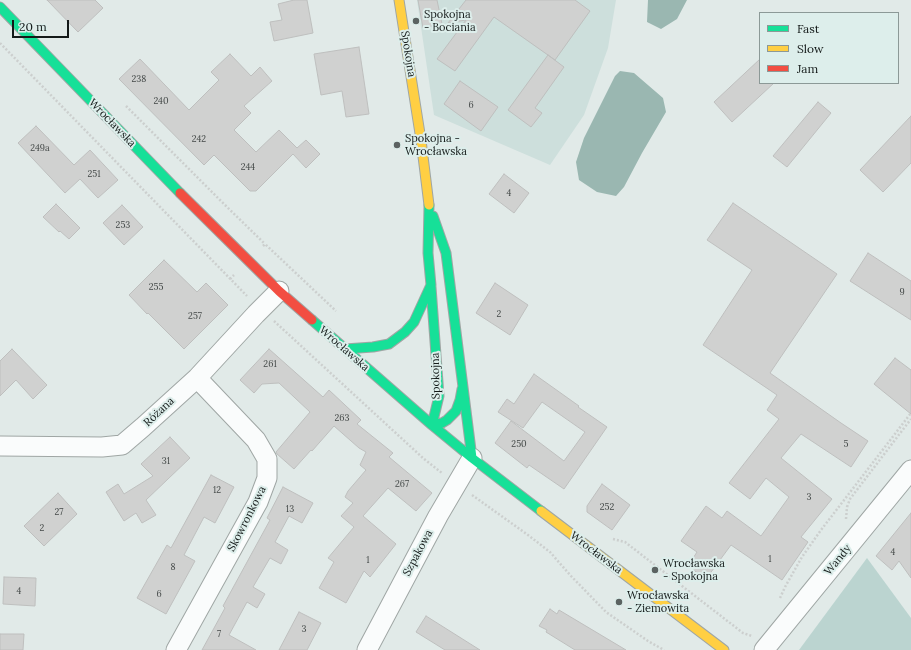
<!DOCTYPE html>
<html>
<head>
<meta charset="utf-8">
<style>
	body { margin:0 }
	#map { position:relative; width:911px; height:650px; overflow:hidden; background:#e1eae8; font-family:Lora,serif }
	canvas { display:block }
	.legend { position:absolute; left:759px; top:12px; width:140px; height:72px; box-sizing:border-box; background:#ddeeeb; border:1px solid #8c9997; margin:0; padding:5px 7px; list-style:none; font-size:12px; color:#131918 }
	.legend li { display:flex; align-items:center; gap:8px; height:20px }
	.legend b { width:20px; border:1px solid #8c9997 }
	.scale { position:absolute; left:12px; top:20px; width:57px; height:18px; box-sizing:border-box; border:2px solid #131918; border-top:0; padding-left:5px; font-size:12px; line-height:14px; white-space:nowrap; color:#131918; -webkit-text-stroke:3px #ddeeeb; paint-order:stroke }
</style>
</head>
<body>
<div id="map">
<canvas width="911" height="650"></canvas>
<ul class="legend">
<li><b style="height:5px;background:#16e098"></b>Fast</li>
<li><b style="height:5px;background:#ffcf43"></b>Slow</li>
<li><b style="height:5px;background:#f24e42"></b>Jam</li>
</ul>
<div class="scale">20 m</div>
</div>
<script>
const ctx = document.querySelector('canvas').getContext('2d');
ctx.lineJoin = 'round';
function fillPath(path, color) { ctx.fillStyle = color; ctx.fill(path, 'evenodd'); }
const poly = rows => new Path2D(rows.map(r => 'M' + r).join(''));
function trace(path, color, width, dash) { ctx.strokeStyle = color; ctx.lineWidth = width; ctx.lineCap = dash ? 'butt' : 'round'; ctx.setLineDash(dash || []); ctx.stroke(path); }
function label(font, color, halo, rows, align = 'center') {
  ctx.font = font + ' Lora,serif'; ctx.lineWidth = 4; ctx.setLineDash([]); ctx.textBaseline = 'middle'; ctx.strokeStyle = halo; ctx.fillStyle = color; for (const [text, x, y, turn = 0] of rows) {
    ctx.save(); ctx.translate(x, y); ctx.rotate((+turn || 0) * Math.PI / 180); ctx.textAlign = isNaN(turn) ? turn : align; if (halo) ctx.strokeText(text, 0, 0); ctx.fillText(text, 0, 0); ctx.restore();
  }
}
const built = poly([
	[417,0,616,0,608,48,584,115,550,165,434,115]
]);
const forest = poly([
	[867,558,911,618,911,650,799,650]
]);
const water = poly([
	[648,0,687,0,677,19,661,29,647,22],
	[620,71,634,73,663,98,666,112,642,153,624,187,616,196,597,192,579,180,576,162,584,138,615,76]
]);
const building = poly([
	[47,0,95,0,103,8,78,32,47,0],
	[294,0,307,0,313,33,274,41,270,22,282,20,278,4,294,0],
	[418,0,437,0,442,24,423,28,418,0],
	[466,0,575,0,590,11,555,60,494,17,455,71,437,59,466,20,448,23,466,0],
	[359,47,369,114,346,117,342,91,321,95,314,54,359,47],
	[230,54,251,76,260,67,272,81,244,106,251,113,234,130,256,152,279,130,297,148,306,140,320,154,306,168,293,154,256,191,250,191,214,155,204,165,119,79,140,59,189,110,219,80,211,72,230,54],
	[548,55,564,67,535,108,542,113,531,127,508,110,548,55],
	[760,59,760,83,774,83,732,122,714,102,760,59],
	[460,81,498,107,481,131,444,104,460,81],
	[818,102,831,113,787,167,773,156,818,102],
	[911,116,911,163,883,192,860,170,911,116],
	[36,126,74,165,90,150,118,180,98,198,80,179,65,193,18,143,36,126],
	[504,174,529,193,514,213,489,194,504,174],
	[733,203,837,274,770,373,841,423,868,441,851,467,801,434,781,458,832,499,801,537,808,542,782,580,731,545,706,579,688,566,697,552,681,541,706,506,722,518,727,511,761,536,789,497,766,478,750,499,729,483,779,419,767,410,777,395,703,345,752,270,707,240,733,203],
	[56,204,80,228,69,239,60,231,59,232,43,217,56,204],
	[122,205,143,227,124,245,103,223,122,205],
	[868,253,911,281,911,320,850,281,868,253],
	[164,260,197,292,206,283,228,305,184,349,148,313,147,314,129,295,164,260],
	[495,283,528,305,510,335,476,313,495,283],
	[12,349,47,385,33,399,16,380,0,396,0,361,12,349],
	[269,349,323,397,329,390,361,420,357,424,393,453,389,457,432,493,416,511,388,488,363,516,396,544,370,577,364,571,346,603,319,588,334,562,328,558,354,527,341,516,353,503,345,497,348,491,366,470,360,465,366,452,359,448,334,426,312,451,311,450,294,469,277,454,276,452,310,412,279,383,262,384,254,393,240,380,269,349],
	[895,358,911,370,911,414,874,384,895,358],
	[534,374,579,406,578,407,607,427,564,489,529,465,527,468,495,443,511,421,564,461,585,432,542,402,523,428,498,412,507,399,514,404,534,374],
	[170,437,190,458,146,500,156,515,142,523,136,513,124,521,106,492,118,484,124,494,153,476,141,464,170,437],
	[211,475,234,487,215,523,204,517,184,555,195,561,166,614,137,598,167,545,171,548,211,475],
	[602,484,630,505,612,530,587,512,587,506,602,484],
	[283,487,313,503,302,523,289,516,275,542,288,550,281,564,270,558,253,587,265,594,257,608,247,602,229,635,256,650,202,650,225,608,223,606,270,520,267,518,283,487],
	[58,493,77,514,44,546,24,526,58,493],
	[911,513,911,578,899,561,892,570,876,556,911,513],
	[4,577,36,578,35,606,3,604,4,577],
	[550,609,557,614,559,610,626,650,575,650,546,632,547,630,539,626,550,609],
	[299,612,321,623,307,650,279,650,299,612],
	[426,616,480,650,445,650,416,632,426,616],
	[0,634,24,634,23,650,0,650,0,634]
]);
const path = poly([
	[0,43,247,296],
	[126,106,226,206,265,244],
	[263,246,265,244,336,311],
	[230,279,234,275],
	[274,321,424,459,442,473],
	[472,495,528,535,550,552,571,576,606,612,648,641,664,650],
	[846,519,847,507,850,499,911,419],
	[613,539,625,542,743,633,752,636],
	[780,598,785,587,802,557,821,530,911,413]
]);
const street = poly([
	[0,446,102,447,122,445,143,427,197,378,256,314,279,291],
	[176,650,258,502,267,478,267,459,256,440,197,378],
	[367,650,438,516,472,458],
	[764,650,911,470]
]);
const fast = poly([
	[0,7,180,193],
	[433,216,446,253,472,458],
	[431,287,439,396,432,425,442,423,447,420,456,411,460,400,462,389],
	[312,320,432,425,472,458,541,511],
	[345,349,373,347,389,344,405,332,414,322,431,285,428,253,429,205]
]);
const slow = poly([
	[399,0,421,140,429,205],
	[541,511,724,650]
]);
const jam = poly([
	[180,193,279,291,312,320]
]);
const markers = [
	[416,21,4,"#5b6261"],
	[397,145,4,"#5b6261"],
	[655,570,4,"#5b6261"],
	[619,602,4,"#5b6261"]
];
const numberNames = [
	["238",139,79],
	["240",161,101],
	["6",471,105],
	["242",199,139],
	["249a",40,148],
	["244",248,167],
	["251",94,174],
	["4",509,193],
	["253",123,225],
	["255",156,287],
	["9",902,292],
	["2",499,314],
	["257",195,316],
	["261",270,364],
	["263",342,418],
	["250",519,444],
	["5",846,444],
	["31",166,461],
	["267",402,484],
	["12",217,490],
	["3",809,497],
	["252",607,507],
	["13",290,509],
	["27",59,512],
	["2",42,528],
	["4",893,552],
	["1",770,559],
	["1",368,560],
	["8",173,567],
	["4",19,591],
	["6",159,594],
	["3",304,629],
	["7",219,634]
];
const poiNames = [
	["Spokojna",424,15],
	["- Bociania",424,28],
	["Spokojna -",405,139],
	["Wrocławska",405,152],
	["Wrocławska",663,564],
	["- Spokojna",663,577],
	["Wrocławska",627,596],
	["- Ziemowita",627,609]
];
const streetNames = [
	["Spokojna",408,54,81],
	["Wrocławska",112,123,46],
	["Wrocławska",344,349,41],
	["Spokojna",436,376,-91],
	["Różana",159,412,-43],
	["Skowronkowa",247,519,-63],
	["Szpakowa",418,553,-62],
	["Wrocławska",596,553,37],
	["Wandy",838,560,-51]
];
fillPath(built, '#cddfdc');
fillPath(forest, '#bbd4d0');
fillPath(water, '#9ab7b1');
fillPath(building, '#d0d1d0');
trace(building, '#bebfbe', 1);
trace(street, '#9fa6a4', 21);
trace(fast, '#9fa6a4', 11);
trace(slow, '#9fa6a4', 11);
trace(jam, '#9fa6a4', 11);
trace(path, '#cccfce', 2.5, [2, 2]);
trace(street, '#fafcfc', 19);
trace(fast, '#16e098', 9);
trace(slow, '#ffcf43', 9);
trace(jam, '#f24e42', 9);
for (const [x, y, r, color] of markers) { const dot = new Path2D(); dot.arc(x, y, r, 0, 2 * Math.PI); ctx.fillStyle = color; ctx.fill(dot); trace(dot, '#ddeeeb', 1.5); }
label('9px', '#434847', null, numberNames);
label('11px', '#131918', '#ddeeeb', poiNames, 'left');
label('11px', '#131918', '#ddeeeb', streetNames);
</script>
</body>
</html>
